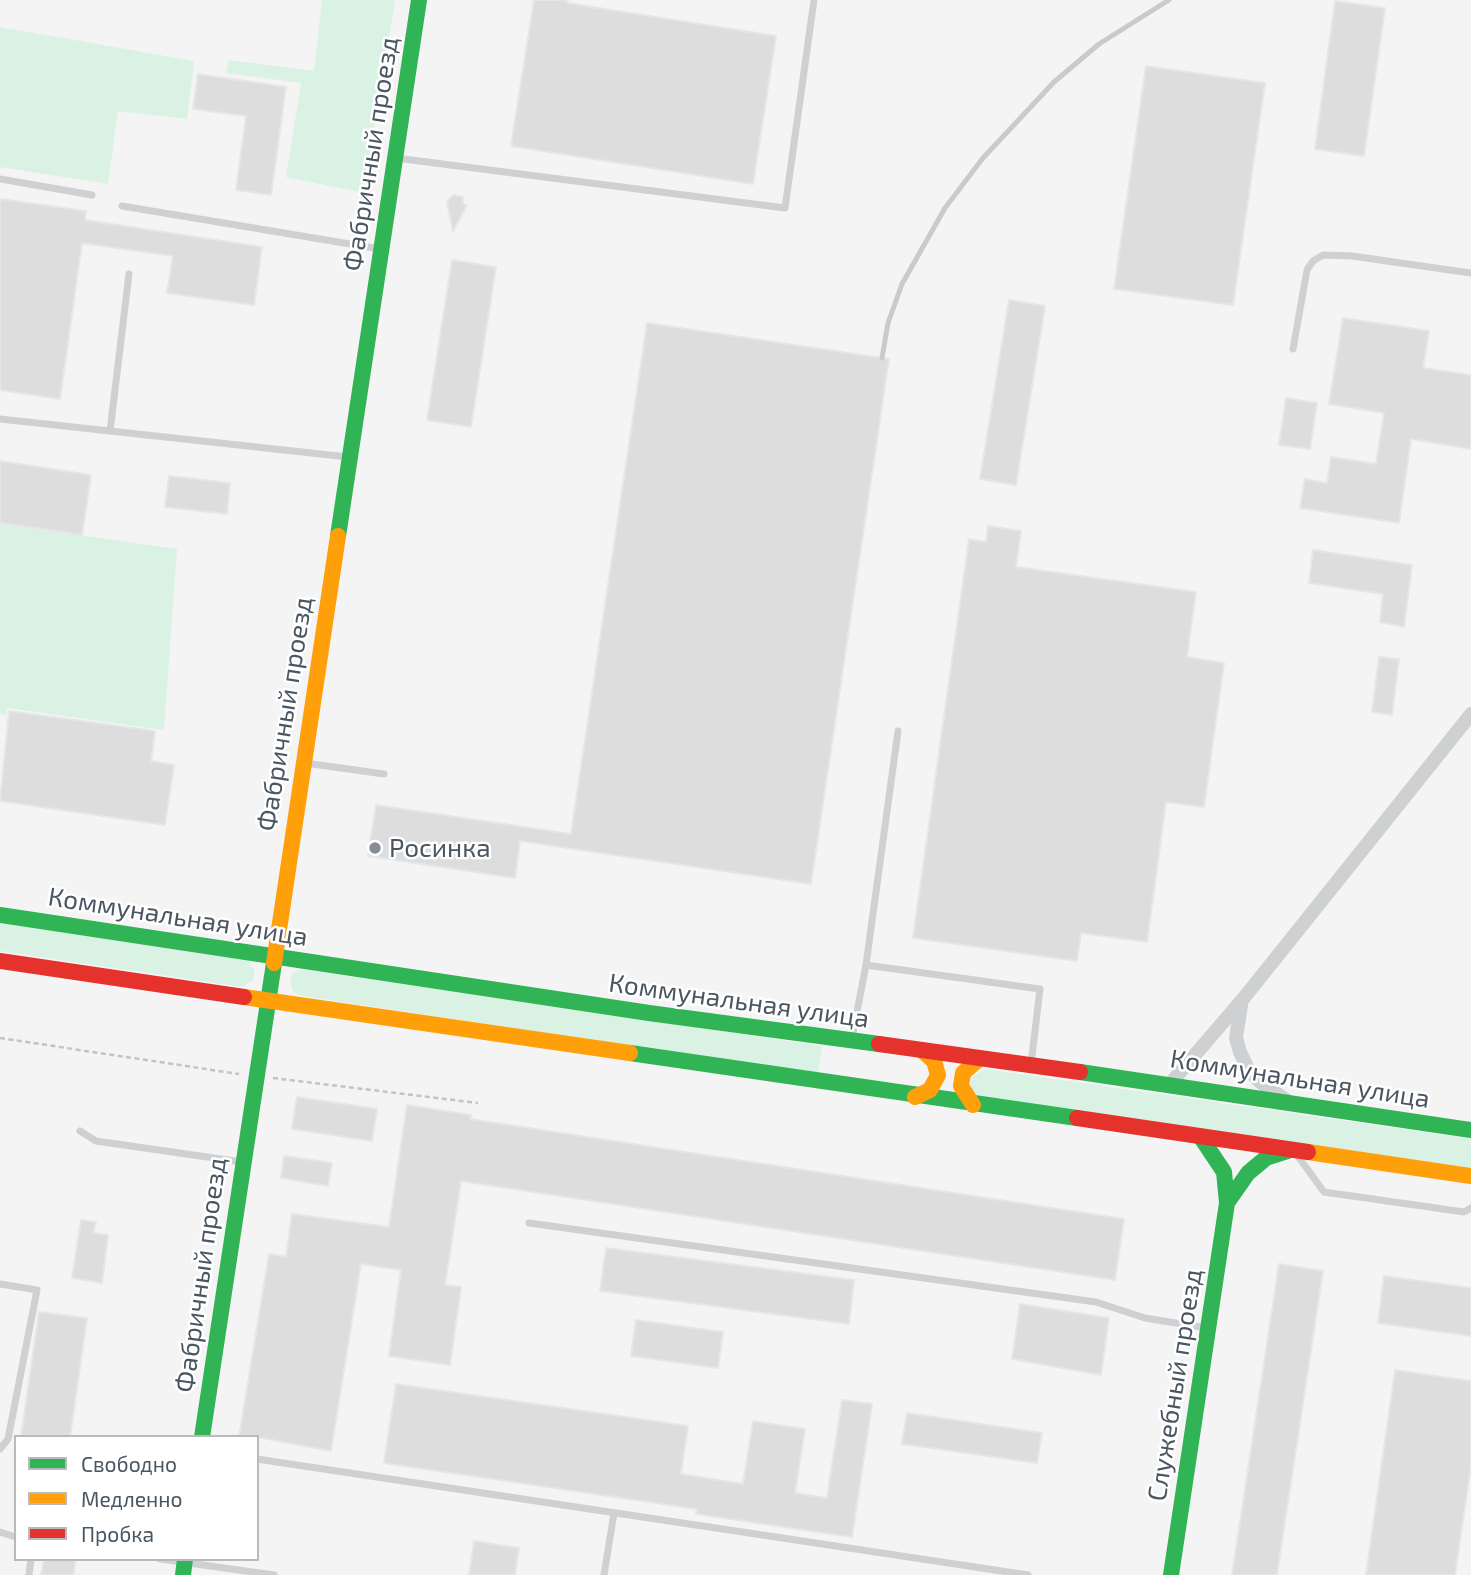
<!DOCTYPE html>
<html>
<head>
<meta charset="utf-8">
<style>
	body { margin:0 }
	#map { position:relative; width:1471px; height:1575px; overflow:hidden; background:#f4f4f4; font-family:"Exo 2",sans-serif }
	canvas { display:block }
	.legend { position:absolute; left:14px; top:1435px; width:245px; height:126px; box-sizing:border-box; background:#fff; border:2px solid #b7bbc0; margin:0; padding:9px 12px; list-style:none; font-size:21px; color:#4a5661 }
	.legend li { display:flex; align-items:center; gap:14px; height:35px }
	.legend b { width:35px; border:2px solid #b7bbc0 }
</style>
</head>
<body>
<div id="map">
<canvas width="1471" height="1575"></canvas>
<ul class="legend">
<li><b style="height:9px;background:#30b455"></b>Свободно</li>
<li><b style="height:9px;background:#ff9f0a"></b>Медленно</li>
<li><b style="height:9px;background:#e5322d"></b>Пробка</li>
</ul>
</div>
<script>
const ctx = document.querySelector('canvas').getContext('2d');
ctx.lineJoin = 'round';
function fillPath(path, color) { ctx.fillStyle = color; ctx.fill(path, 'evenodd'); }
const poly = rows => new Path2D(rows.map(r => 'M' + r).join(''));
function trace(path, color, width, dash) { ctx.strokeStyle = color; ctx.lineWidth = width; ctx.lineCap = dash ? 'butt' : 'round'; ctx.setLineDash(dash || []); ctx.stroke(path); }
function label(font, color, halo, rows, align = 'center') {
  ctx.font = font + ' "Exo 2",sans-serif'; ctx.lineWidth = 5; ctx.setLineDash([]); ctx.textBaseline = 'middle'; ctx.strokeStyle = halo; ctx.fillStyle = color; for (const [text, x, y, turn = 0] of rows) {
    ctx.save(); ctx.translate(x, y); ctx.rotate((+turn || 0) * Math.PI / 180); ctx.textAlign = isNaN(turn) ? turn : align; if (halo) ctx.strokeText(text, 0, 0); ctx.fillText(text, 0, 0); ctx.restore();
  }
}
const green = poly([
	[322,0,395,0,364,193,286,177,301,83,226,73,229,60,314,71],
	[0,27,194,61,187,119,118,111,108,184,0,167],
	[0,524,177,549,164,730,7,708,6,715,0,713],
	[0,923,247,960,254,969,254,979,242,987,0,951],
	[300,969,822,1046,818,1074,302,996,293,992,290,980,292,974],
	[985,1069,1471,1139,1471,1168,980,1098,971,1091,971,1078]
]);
const building = poly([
	[534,0,568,0,567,3,776,36,753,184,511,146,534,0],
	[1335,1,1385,8,1364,156,1315,149,1335,1],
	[1146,66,1265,83,1233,305,1114,289,1146,66],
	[198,74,286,87,271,195,236,190,246,116,193,109,198,74],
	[453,195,463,197,463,204,467,205,453,232,447,202,453,195],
	[0,199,86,211,85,220,262,247,254,305,167,293,173,256,82,243,60,399,0,390,0,199],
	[452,260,496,267,471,427,427,420,452,260],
	[1009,300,1045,306,1016,485,980,479,1009,300],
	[1343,318,1429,331,1423,368,1471,375,1471,449,1411,439,1399,523,1300,508,1305,479,1327,483,1331,457,1376,464,1384,413,1329,404,1343,318],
	[647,323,889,359,811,884,520,841,515,878,368,856,376,805,571,834,647,323],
	[1286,398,1317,403,1310,449,1279,445,1286,398],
	[0,461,91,475,82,535,0,523,0,461],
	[169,476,230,483,227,514,165,507,169,476],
	[988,526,1021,531,1016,567,1196,592,1187,657,1224,663,1204,807,1166,802,1147,942,1081,933,1077,961,913,938,969,539,986,542,988,526],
	[1313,550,1412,565,1404,627,1380,622,1383,594,1309,583,1313,550],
	[1379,657,1399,659,1392,715,1372,712,1379,657],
	[9,711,155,731,151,761,174,765,165,825,0,801,9,711],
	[297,1097,377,1109,372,1141,292,1129,297,1097],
	[407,1105,471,1115,470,1119,1124,1219,1115,1280,461,1181,445,1285,461,1287,450,1365,389,1356,401,1270,361,1264,331,1451,257,1437,239,1437,269,1254,286,1257,292,1214,389,1227,407,1105],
	[284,1156,332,1163,328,1186,281,1178,284,1156],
	[81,1220,96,1222,93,1233,108,1235,102,1283,72,1278,81,1220],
	[606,1248,854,1280,849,1324,600,1291,606,1248],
	[1279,1264,1323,1271,1277,1575,1232,1575,1279,1264],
	[1384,1276,1471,1288,1471,1336,1378,1323,1384,1276],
	[1020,1304,1109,1318,1101,1375,1012,1359,1020,1304],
	[39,1312,87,1318,70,1437,21,1437,39,1312],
	[636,1320,723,1332,718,1368,631,1356,636,1320],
	[1395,1370,1471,1381,1471,1465,1455,1575,1366,1575,1395,1370],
	[396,1384,688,1426,681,1474,743,1484,753,1421,805,1429,795,1493,827,1498,842,1400,872,1404,852,1537,696,1514,697,1509,384,1463,396,1384],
	[907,1413,1042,1433,1037,1463,902,1444,907,1413],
	[474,1541,519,1548,515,1575,469,1575,474,1541],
	[44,1559,76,1559,73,1575,41,1575,44,1559]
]);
const path = poly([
	[0,1038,239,1074],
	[273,1078,478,1103]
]);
const lane = poly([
	[396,158,785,208,814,0],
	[0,179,92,195],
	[122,206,380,249],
	[1293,349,1307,270,1313,261,1323,255,1352,256,1471,273],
	[0,419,348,457],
	[110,431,129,274],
	[305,763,384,774],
	[866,965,1040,989,1031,1064],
	[852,1038,866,965,898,731],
	[80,1131,96,1141,242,1162],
	[1297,1155,1324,1192,1464,1212,1471,1208],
	[529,1223,1096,1302,1145,1318,1207,1328],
	[0,1284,37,1290,8,1439,0,1449],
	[257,1459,1028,1575],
	[0,1532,16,1537],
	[160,1559,274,1575],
	[29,1575,31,1559],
	[604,1575,614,1513]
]);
const street = poly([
	[1241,1005,1236,1038,1240,1052,1248,1069,1260,1082,1286,1100],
	[1170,1084,1243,999,1471,714]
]);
const fast = poly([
	[338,536,419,0],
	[0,915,649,1013,879,1044],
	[630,1053,1077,1118],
	[1080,1072,1471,1130],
	[1227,1203,1248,1173,1266,1158,1288,1151],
	[202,1437,274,963],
	[183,1575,185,1559],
	[1171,1575,1227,1203,1224,1172,1200,1136]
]);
const slow = poly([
	[274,963,338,536],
	[244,997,630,1053],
	[915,1097,930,1090,938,1075,934,1061,925,1053],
	[973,1105,961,1086,963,1073,979,1059],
	[1308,1152,1471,1176]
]);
const jam = poly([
	[0,961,244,997],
	[879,1044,1080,1072],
	[1077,1118,1308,1152]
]);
const rail = poly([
	[882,358,888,323,902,284,945,208,983,158,1054,82,1099,44,1169,0]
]);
const markers = [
	[375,848,7,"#868d94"]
];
const streetNames = [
	["Фабричный проезд",371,154,-81],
	["Фабричный проезд",285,714,-81],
	["Коммунальная улица",178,917,9],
	["Коммунальная улица",739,1001,8],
	["Коммунальная улица",1300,1079,9],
	["Фабричный проезд",201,1275,-82],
	["Служебный проезд",1175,1385,-81]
];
const poiNames = [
	["Росинка",389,848]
];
fillPath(green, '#d9f2e3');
fillPath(building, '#ddddde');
trace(building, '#e5e6e7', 2);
trace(path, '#bcc7c4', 2.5, [5, 3.5]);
trace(lane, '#ced0d2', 7);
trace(street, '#ced0d2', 14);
trace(fast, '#30b455', 16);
trace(slow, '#ff9f0a', 16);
trace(jam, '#e5322d', 16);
trace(rail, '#c9cacc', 5);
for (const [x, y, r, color] of markers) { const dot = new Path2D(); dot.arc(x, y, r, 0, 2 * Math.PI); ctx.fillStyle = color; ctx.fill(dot); trace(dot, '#fff', 2.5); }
label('26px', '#4a5661', '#fff', streetNames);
label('26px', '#4a5661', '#fff', poiNames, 'left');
</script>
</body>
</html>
